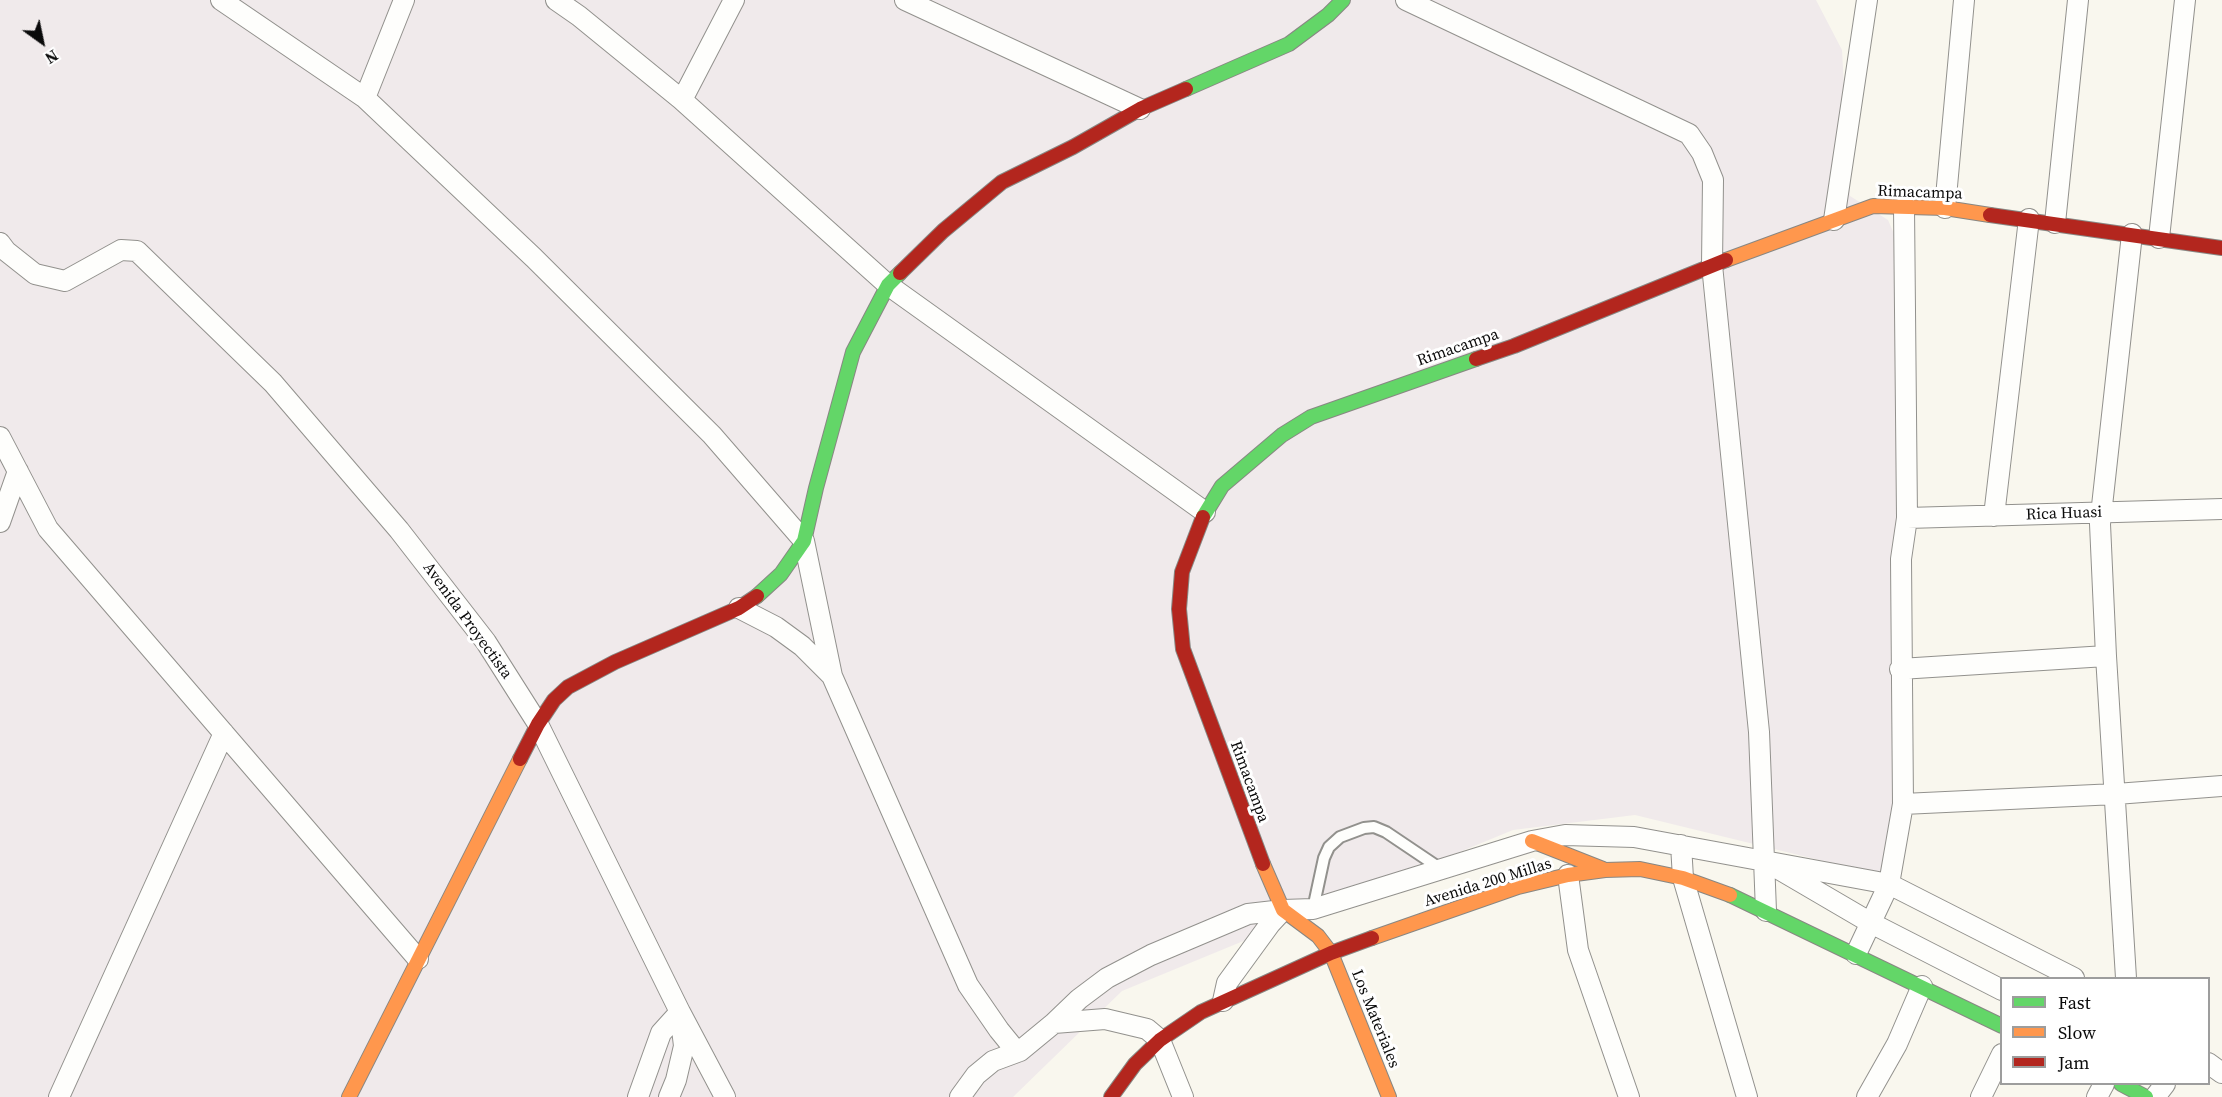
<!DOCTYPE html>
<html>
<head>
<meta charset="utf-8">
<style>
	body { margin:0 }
	#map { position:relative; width:2222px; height:1097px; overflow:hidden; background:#f9f7ee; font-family:"Source Serif 4",serif }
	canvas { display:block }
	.legend { position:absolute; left:2000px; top:977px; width:210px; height:108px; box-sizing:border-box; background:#fff; border:2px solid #9d9d9d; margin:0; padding:8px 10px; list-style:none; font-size:18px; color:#0a0a0a }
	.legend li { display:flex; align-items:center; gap:12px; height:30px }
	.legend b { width:30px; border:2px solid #9d9d9d }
	.north { position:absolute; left:12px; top:12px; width:60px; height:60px; -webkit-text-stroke:4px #fff; paint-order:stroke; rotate:147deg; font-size:16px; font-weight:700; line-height:24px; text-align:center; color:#0a0a0a }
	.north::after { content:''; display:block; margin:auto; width:21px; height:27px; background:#0a0a0a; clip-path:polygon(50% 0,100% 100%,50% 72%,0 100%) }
</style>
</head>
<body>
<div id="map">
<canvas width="2222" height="1097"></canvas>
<ul class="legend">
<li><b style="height:8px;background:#63d668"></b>Fast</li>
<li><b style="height:8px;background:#ff974d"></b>Slow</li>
<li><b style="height:8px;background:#b3261e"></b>Jam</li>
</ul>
<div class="north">N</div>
</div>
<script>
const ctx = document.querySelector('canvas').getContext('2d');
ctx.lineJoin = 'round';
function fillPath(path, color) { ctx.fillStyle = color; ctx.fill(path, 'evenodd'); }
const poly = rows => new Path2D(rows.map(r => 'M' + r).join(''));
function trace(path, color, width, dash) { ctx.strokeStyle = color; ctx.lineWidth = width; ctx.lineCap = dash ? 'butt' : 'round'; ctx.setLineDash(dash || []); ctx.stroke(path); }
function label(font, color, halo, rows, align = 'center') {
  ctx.font = font + ' "Source Serif 4",serif'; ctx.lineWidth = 6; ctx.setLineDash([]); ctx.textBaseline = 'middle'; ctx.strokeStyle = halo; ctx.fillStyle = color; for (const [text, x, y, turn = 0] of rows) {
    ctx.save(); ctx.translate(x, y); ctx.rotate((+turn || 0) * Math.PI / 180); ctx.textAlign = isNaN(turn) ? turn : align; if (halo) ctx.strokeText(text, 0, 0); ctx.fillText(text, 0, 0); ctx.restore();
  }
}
const industrial = poly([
	[0,0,1816,0,1842,50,1850,196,1888,220,1901,250,1896,803,1901,880,1635,815,1513,830,1122,991,1013,1097,0,1097]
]);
const lane = poly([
	[1313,909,1324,858,1329,847,1340,837,1364,828,1374,827,1386,832,1441,869]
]);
const street = poly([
	[221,0,365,98,534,258,712,435,804,541,832,676,968,985,999,1030,1012,1046,1020,1051],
	[556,0,579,16,682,100,888,285,1205,512],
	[905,0,1140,109],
	[1406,0,1689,134,1702,153,1713,180,1712,265,1759,732,1766,911],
	[365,98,404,0],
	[682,100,734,0],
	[1945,208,1964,0],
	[1834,220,1867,0],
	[2055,223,2078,0],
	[2159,238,2185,0],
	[0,243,6,251,35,274,65,281,121,250,137,251,273,383,399,530,486,642,538,724,680,1012,684,1046,676,1080,669,1097],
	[0,437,48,529,418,959],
	[1994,516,2029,219],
	[1907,518,2222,509],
	[0,522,18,471],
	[739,608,776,627,802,646,832,676],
	[1900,669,2106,656],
	[1903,804,2116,794,2222,786],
	[1681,845,1683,878,1747,1097],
	[1777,868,1871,923,2002,990],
	[1568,875,1578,950,1629,1097],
	[1856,954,1889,884,1903,804,1901,559,1907,518,1904,207],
	[2126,978,2106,656,2100,524,2132,234],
	[1223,1001,1227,983,1270,924,1283,910,1313,909,1532,841,1565,835,1634,837,1889,884,2074,978],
	[1054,1023,1105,1019,1147,1029,1160,1040,1183,1097],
	[2208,1063,2222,1073],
	[59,1097,224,733],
	[638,1097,661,1033,680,1012,725,1097],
	[960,1097,976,1075,993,1061,1020,1051,1054,1023,1079,999,1107,978,1151,955,1248,914,1283,910],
	[1867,1097,1897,1044,1922,986],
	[1981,1097,2002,1054],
	[2097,1097,2104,1084],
	[2155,1097,2165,1084]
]);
const fast = poly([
	[1186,89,1289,44,1328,15,1343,0],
	[1203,517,1222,486,1282,435,1311,417,1476,359],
	[757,596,781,574,804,541,816,488,853,352,888,285,900,273],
	[1730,895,2002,1026],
	[2121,1084,2146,1097]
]);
const slow = poly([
	[1726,260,1873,206,1945,208,1990,215],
	[1532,841,1603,869],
	[1263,864,1283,910,1318,936,1331,953,1389,1097],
	[1372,938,1518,887,1568,875,1605,870,1640,869,1683,878,1730,895],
	[349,1097,520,759]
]);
const jam = poly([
	[1990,215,2222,248],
	[900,273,943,231,1002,182,1073,147,1140,109,1186,89],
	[1476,359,1514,346,1726,260],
	[1203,517,1182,572,1179,609,1183,649,1263,864],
	[520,759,538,724,554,700,568,687,615,662,739,608,757,596],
	[1111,1097,1135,1064,1160,1040,1201,1012,1331,953,1372,938]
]);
const streetNames = [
	["Rimacampa",1920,193,2],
	["Rimacampa",1458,348,-19],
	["Rica Huasi",2064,514,-2],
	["Avenida Proyectista",467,621,54],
	["Rimacampa",1249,782,70],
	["Avenida 200 Millas",1488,883,-17],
	["Los Materiales",1375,1019,68]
];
fillPath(industrial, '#f0eaeb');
trace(lane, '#92918d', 14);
trace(street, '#92918d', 22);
trace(fast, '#888783', 16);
trace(slow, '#888783', 16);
trace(jam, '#888783', 16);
trace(lane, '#fefefc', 10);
trace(street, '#fefefc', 20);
trace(fast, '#63d668', 14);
trace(slow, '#ff974d', 14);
trace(jam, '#b3261e', 14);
label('16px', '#0a0a0a', '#fff', streetNames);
</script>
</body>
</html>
